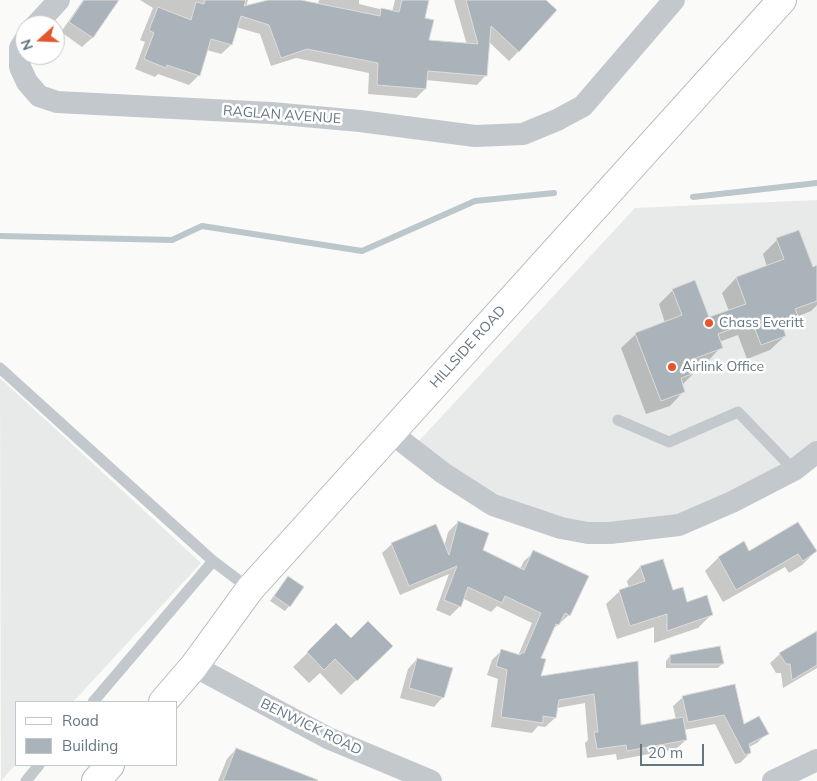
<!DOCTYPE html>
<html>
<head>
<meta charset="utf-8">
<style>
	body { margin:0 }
	#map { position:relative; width:817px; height:781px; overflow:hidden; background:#fafaf8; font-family:Mulish,sans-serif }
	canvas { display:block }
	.legend { position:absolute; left:15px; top:701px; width:162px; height:65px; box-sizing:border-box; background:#fff; border:1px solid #c1c8cd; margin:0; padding:6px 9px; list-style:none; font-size:15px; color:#657683 }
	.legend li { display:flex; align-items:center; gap:10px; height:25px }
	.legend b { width:25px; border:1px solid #c1c8cd }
	.north { position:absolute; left:15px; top:15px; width:50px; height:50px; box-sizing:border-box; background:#fff; border:1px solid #c1c8cd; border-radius:50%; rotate:250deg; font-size:14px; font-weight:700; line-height:20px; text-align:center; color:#657683 }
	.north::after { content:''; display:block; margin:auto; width:18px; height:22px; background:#e4572e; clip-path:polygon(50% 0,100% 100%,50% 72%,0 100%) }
	.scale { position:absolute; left:640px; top:744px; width:64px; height:22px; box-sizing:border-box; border:2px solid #657683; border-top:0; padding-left:6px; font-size:15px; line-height:18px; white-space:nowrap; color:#657683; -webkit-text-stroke:4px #fff; paint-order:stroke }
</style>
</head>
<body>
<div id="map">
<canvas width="817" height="781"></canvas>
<ul class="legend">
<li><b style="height:6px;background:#fff"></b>Road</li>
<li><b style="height:14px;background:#aab3b9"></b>Building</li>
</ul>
<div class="north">N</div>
<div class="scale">20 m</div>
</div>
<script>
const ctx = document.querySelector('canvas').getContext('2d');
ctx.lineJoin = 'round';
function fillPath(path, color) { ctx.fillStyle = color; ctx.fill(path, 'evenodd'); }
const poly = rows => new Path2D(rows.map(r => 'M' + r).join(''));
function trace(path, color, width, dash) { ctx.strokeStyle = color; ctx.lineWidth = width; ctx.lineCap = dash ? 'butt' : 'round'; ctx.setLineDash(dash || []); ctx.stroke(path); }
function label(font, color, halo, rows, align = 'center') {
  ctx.font = font + ' Mulish,sans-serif'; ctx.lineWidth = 5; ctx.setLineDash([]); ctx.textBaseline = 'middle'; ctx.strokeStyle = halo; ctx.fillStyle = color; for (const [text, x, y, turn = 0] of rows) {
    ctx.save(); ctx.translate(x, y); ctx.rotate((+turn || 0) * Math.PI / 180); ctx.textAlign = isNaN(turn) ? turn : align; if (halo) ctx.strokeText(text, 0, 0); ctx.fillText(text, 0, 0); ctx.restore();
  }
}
const built = poly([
	[817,200,817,443,791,465,676,518,621,526,561,521,493,498,417,443,635,208],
	[0,378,201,563,73,702,16,702,16,764,1,781]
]);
const shadow = poly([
	[83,0,117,0,92,38,82,47,61,32],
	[140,0,248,0,246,7,272,0,295,0,318,5,319,0,359,0,359,4,392,12,395,0,428,0,424,19,428,41,467,45,454,0,545,0,519,51,509,61,489,42,486,75,477,85,426,80,425,89,416,98,368,94,369,73,296,58,271,66,260,34,236,27,231,45,221,54,207,50,199,75,189,85,158,74,155,77,135,69,145,42,140,40,153,8],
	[777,240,812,268,817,266,817,305,811,311,794,318,782,329,785,336,770,350,747,359,738,335,719,342,721,347,707,362,694,367,696,371,682,385,684,391,670,406,646,414,621,348,636,334,665,323,659,304,673,290,708,319,729,311,722,293,736,278,767,267,763,254],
	[458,522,481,551,520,569,524,561,534,552,569,615,551,631,539,659,539,678,637,662,640,727,676,720,673,706,683,697,734,685,743,725,767,733,757,743,749,747,750,753,740,763,735,764,715,724,684,730,686,740,676,749,617,760,616,754,587,758,585,743,588,740,585,703,557,708,555,718,545,727,538,726,532,733,491,727,498,679,487,675,492,660,501,651,518,656,532,623,497,606,491,612,464,599,460,606,450,616,436,610,449,574,400,595,382,553,392,544,444,547,448,532],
	[816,551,802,565,789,573,785,567,723,602,705,571,718,558,749,552],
	[640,567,687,603,712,614,698,628,654,643,654,627,617,639,606,604,620,591,629,588,627,581],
	[288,577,289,606,285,611,270,601],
	[336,625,351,640,391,646,341,695,320,673,309,683,293,667],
	[817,633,817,668,783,688,781,673,776,673,770,663,780,654],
	[670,656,722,664,718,668,666,668,666,661],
	[417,659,443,697,434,707,400,698,408,669],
	[236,749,317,781,218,781,227,759]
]);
const stream = poly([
	[693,197,817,183],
	[0,236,172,240,202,226,362,251,475,201,554,193]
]);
const building = poly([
	[84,0,119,0,93,38,69,22,84,0],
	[205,0,246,0,244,6,268,0,301,0,380,16,381,8,399,12,402,0,429,0,425,18,434,20,429,40,478,44,466,0,546,0,557,10,519,52,491,26,487,76,428,71,426,89,377,85,378,63,307,49,281,58,269,25,241,16,232,45,211,39,200,76,167,65,166,68,144,59,154,33,149,30,158,7,191,20,196,2,204,4,205,0],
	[799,230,813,267,817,265,817,301,795,309,798,316,781,322,786,336,761,345,752,321,718,334,723,348,693,359,697,372,681,378,685,392,661,401,635,333,682,315,672,289,695,280,709,317,746,304,736,277,784,259,776,238,799,230],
	[458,521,489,533,483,550,524,570,533,550,589,576,570,616,565,613,559,625,556,624,541,658,546,659,541,676,638,661,641,725,683,717,687,740,627,751,626,745,597,749,594,732,598,732,594,694,559,700,556,718,543,716,543,723,501,717,507,670,496,666,501,649,520,655,521,653,524,653,541,613,505,596,502,603,468,587,461,607,444,600,457,566,409,586,391,543,436,524,449,555,458,521],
	[798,522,817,551,803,561,798,554,736,590,718,557,744,541,749,551,798,522],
	[663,559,673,590,683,587,687,602,707,595,713,615,667,631,667,614,630,626,619,590,645,581,640,566,663,559],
	[288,576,304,587,290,607,274,596,288,576],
	[368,621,393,646,357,681,335,659,324,670,307,652,336,623,351,638,368,621],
	[817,631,817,665,792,680,790,664,786,664,779,653,817,631],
	[720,646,724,664,670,664,670,655,720,646],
	[417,658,453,668,444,698,409,688,417,658],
	[735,684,744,724,759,716,769,734,749,744,751,753,745,755,724,715,688,722,682,696,735,684],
	[236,748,318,780,317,781,223,781,236,748]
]);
const lane = poly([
	[0,368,213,561,250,589],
	[618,420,669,442,738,412,794,470],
	[93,702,213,561],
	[26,781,39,765]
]);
const street = poly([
	[36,25,59,0],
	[25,40,20,48,20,67,27,82,39,96,57,102,271,113,360,121,475,136,523,134,557,120,583,106,674,0],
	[390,432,443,473,493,505,561,528,588,533,610,533,679,525,732,502,794,470,817,452],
	[194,666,328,738,431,781],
	[773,781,817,760]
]);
const secondary = poly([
	[163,702,194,666,250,589,782,0],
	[96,781,110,765]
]);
const markers = [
	[709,323,5,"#e4572e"],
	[672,367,5,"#e4572e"]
];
const streetNames = [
	["RAGLAN AVENUE",282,115,4],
	["HILLSIDE ROAD",468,347,-48],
	["BENWICK ROAD",311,727,26]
];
const poiNames = [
	["Chass Everitt",719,323],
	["Airlink Office",682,367]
];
fillPath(built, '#e8e9e9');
fillPath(shadow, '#0003');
trace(stream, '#bbc7cb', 6);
fillPath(building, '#aab3b9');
trace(building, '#dcdcda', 1);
trace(secondary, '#b3babf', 30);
trace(lane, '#c3c8cc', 11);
trace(street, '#c3c8cc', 22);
trace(secondary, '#fff', 28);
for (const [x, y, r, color] of markers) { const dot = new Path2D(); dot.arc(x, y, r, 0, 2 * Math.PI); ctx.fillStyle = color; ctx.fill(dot); trace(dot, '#fff', 2); }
label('14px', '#657683', '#fff', streetNames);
label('14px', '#657683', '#fff', poiNames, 'left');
</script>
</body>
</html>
